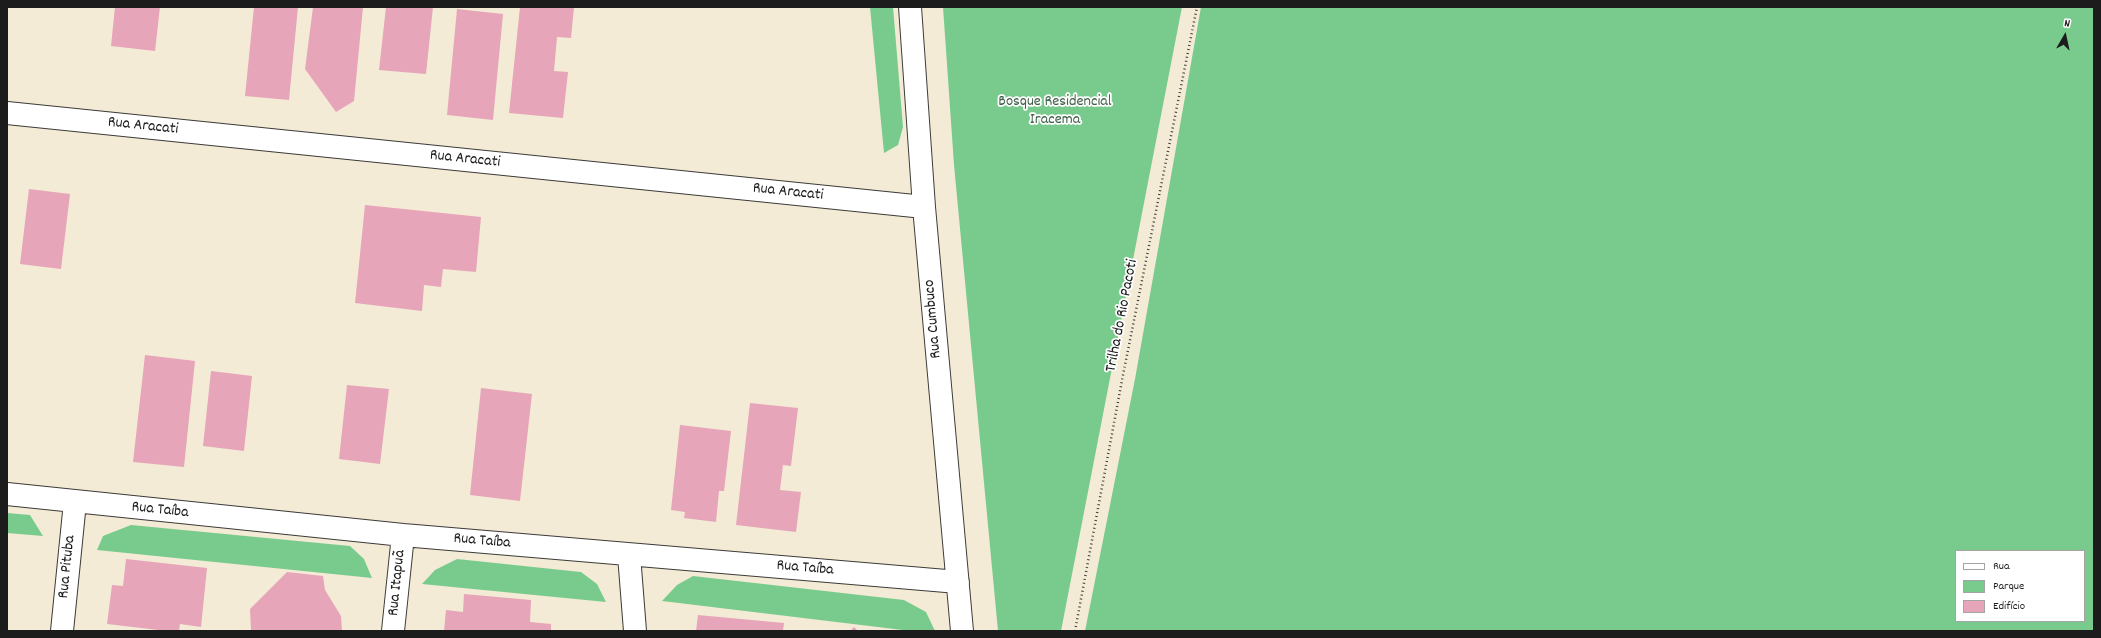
<!DOCTYPE html>
<html>
<head>
<meta charset="utf-8">
<style>
	body { margin:0 }
	#map { position:relative; width:2101px; height:638px; overflow:hidden; background:#f4ebd6; font-family:Dekko,sans-serif }
	canvas { display:block }
	.frame { position:absolute; inset:0; border:8px solid #1c1c1c; pointer-events:none }
	.legend { position:absolute; left:1955px; top:550px; width:130px; height:72px; box-sizing:border-box; background:#fff; border:1px solid #a4a4a4; margin:0; padding:5px 7px; list-style:none; font-size:12px; color:#1c1c1c }
	.legend li { display:flex; align-items:center; gap:8px; height:20px }
	.legend b { width:20px; border:1px solid #a4a4a4 }
	.north { position:absolute; left:2045px; top:16px; width:40px; height:40px; -webkit-text-stroke:3px #fff; paint-order:stroke; rotate:9deg; font-size:11px; font-weight:700; line-height:16px; text-align:center; color:#1c1c1c }
	.north::after { content:''; display:block; margin:auto; width:14px; height:18px; background:#1c1c1c; clip-path:polygon(50% 0,100% 100%,50% 72%,0 100%) }
</style>
</head>
<body>
<div id="map">
<canvas width="2101" height="638"></canvas>
<div class="frame"></div>
<ul class="legend">
<li><b style="height:5px;background:#fff"></b>Rua</li>
<li><b style="height:11px;background:#79cb8d"></b>Parque</li>
<li><b style="height:11px;background:#e6a5b9"></b>Edifício</li>
</ul>
<div class="north">N</div>
</div>
<script>
const ctx = document.querySelector('canvas').getContext('2d');
ctx.lineJoin = 'round';
function fillPath(path, color) { ctx.fillStyle = color; ctx.fill(path, 'evenodd'); }
const poly = rows => new Path2D(rows.map(r => 'M' + r).join(''));
function trace(path, color, width, dash) { ctx.strokeStyle = color; ctx.lineWidth = width; ctx.lineCap = dash ? 'butt' : 'round'; ctx.setLineDash(dash || []); ctx.stroke(path); }
function label(font, color, halo, rows, align = 'center') {
  ctx.font = font + ' Dekko,sans-serif'; ctx.lineWidth = 3.5; ctx.setLineDash([]); ctx.textBaseline = 'middle'; ctx.strokeStyle = halo; ctx.fillStyle = color; for (const [text, x, y, turn = 0] of rows) {
    ctx.save(); ctx.translate(x, y); ctx.rotate((+turn || 0) * Math.PI / 180); ctx.textAlign = isNaN(turn) ? turn : align; if (halo) ctx.strokeText(text, 0, 0); ctx.fillText(text, 0, 0); ctx.restore();
  }
}
const green = poly([
	[870,7,893,7,903,127,898,145,884,153],
	[943,7,1182,7,1061,631,998,631,954,165],
	[1201,7,2094,7,2094,631,1085,631,1135,379],
	[1956,551,2084,551,2084,621,1956,621],
	[7,513,30,515,43,536,7,533],
	[131,525,350,546,364,559,372,578,97,550,103,536],
	[457,559,581,572,597,584,606,602,422,584,435,570],
	[693,576,904,600,926,612,935,631,911,631,662,601,677,585]
]);
const building = poly([
	[115,7,160,7,155,51,111,46],
	[254,7,298,7,289,100,245,96],
	[313,7,363,7,354,101,336,112,305,69],
	[386,7,433,7,426,74,379,70],
	[520,7,574,7,571,38,557,37,554,71,568,72,563,118,509,113],
	[457,9,503,14,493,120,447,115],
	[29,189,70,194,61,269,20,264],
	[365,205,481,217,476,272,443,269,441,287,424,285,422,311,355,303],
	[145,355,195,361,184,467,133,462],
	[211,371,252,376,244,451,203,446],
	[347,385,389,389,380,464,339,459],
	[481,388,532,394,520,501,470,495],
	[750,403,798,408,791,466,783,465,780,490,801,492,796,532,736,525],
	[680,425,731,431,724,491,719,491,716,522,684,518,685,512,671,510],
	[126,559,207,568,201,627,180,624,179,631,167,631,107,624,112,585,123,586],
	[287,572,323,576,325,590,341,616,342,631,251,631,250,609],
	[464,594,531,600,530,622,551,624,551,631,444,631,446,610,463,612],
	[698,615,784,623,783,631,696,631],
	[854,627,858,631,850,631]
]);
const path = poly([
	[1075,631,1123,375,1197,7]
]);
const minor = poly([
	[910,7,924,207,962,631],
	[7,113,924,207],
	[7,494,403,535,958,582],
	[629,555,635,631],
	[62,631,75,502],
	[393,631,403,535]
]);
const parkNames = [
	["Bosque Residencial",1055,103],
	["Iracema",1055,121]
];
const streetNames = [
	["Rua Aracati",143,127,6],
	["Rua Aracati",465,160,6],
	["Rua Aracati",788,193,6],
	["Trilha do Rio Pacoti",1123,316,-79],
	["Rua Cumbuco",934,319,-95],
	["Rua Taíba",160,511,6],
	["Rua Taíba",482,542,5],
	["Rua Pituba",68,567,-84],
	["Rua Taíba",805,569,5],
	["Rua Itapuã",398,583,-84]
];
fillPath(green, '#79cb8d');
fillPath(building, '#e6a5b9');
trace(minor, '#3c3b38', 24);
trace(path, '#3c3b38', 2.5, [1, 3]);
trace(minor, '#fff', 22);
label('16px', '#416249', '#fff', parkNames);
label('16px', '#1c1c1c', '#fff', streetNames);
</script>
</body>
</html>
